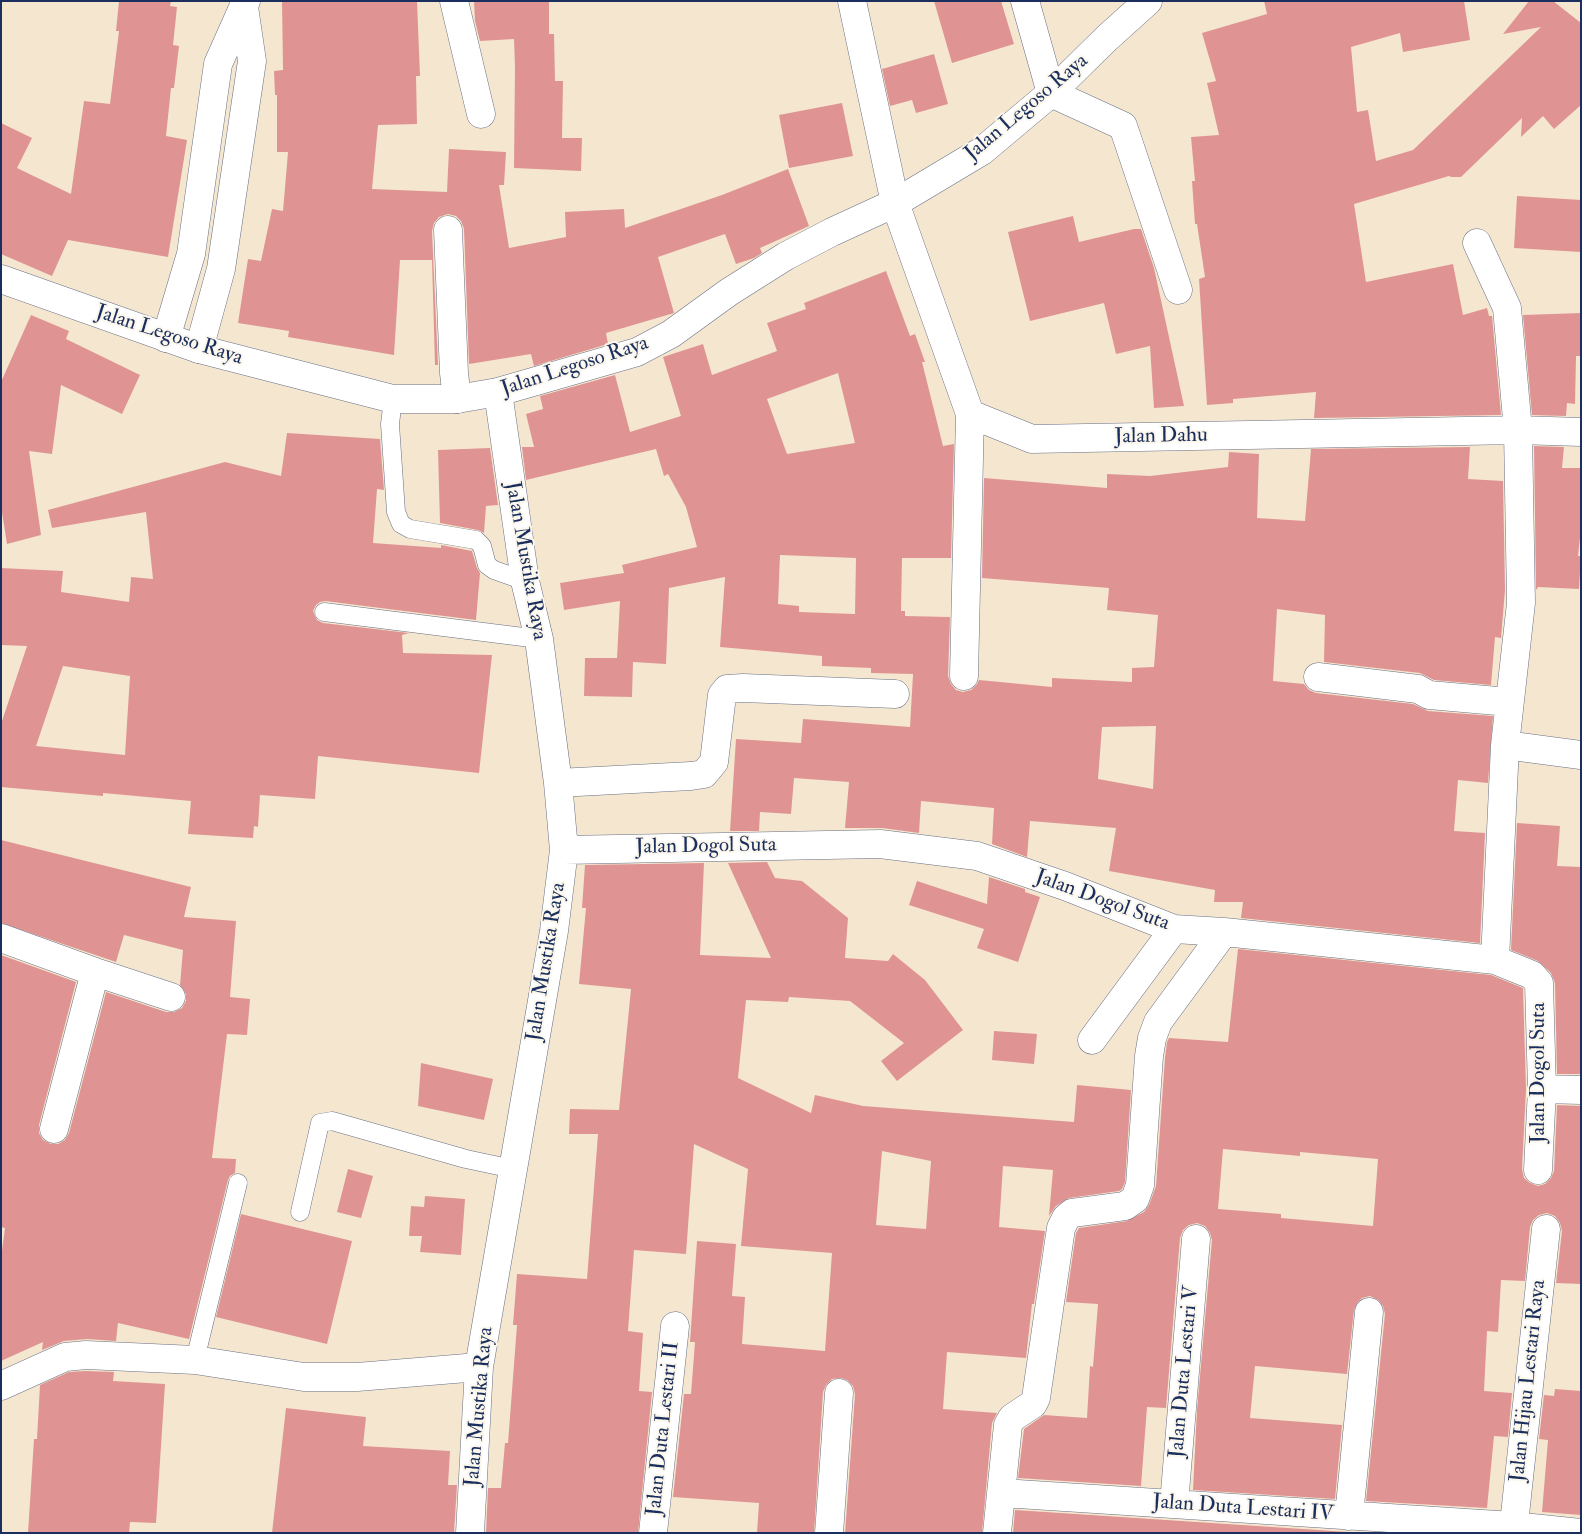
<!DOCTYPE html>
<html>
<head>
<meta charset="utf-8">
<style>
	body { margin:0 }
	#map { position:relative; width:1582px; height:1534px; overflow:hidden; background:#f5e7cf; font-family:"IM FELL Double Pica",serif }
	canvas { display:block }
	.frame { position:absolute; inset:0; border:2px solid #1b2f5e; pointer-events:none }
</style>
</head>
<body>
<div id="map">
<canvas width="1582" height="1534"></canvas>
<div class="frame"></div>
</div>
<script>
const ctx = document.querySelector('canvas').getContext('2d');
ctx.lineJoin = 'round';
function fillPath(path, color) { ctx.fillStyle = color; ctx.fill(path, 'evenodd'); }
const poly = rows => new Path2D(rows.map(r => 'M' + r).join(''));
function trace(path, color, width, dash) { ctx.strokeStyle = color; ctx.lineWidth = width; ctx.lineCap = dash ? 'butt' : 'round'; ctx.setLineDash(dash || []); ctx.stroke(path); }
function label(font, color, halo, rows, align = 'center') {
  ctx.font = font + ' "IM FELL Double Pica",serif'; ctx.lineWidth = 4; ctx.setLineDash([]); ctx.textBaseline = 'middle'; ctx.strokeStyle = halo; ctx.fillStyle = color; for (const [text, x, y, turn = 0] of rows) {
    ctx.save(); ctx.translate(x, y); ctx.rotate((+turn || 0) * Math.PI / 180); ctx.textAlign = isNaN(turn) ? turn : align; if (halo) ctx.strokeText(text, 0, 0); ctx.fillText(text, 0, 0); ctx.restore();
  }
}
const building = poly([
	[119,1,171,1,170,6,177,7,173,45,179,46,174,88,171,88,166,136,187,140,168,257,68,240,52,276,1,254,1,123,32,138,17,168,71,194,84,101,110,104,119,31,116,31],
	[282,1,417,1,420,76,416,76,417,124,378,125,372,189,447,192,449,149,506,152,504,185,499,185,509,248,566,237,565,212,624,209,625,228,722,195,788,169,809,226,760,248,762,253,754,258,736,264,725,234,658,257,674,313,606,333,608,344,534,366,531,354,469,364,464,229,461,221,456,216,448,214,439,217,434,223,432,231,438,365,435,365,432,260,400,260,394,355,288,337,289,331,238,323,248,259,261,261,272,209,283,211,288,152,277,152,277,95,275,95,274,71,283,70],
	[474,1,549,1,549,34,554,34,555,81,563,81,562,138,582,138,581,171,514,168,515,67,514,39,480,41,475,21],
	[934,1,1001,1,1014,44,952,63],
	[1264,1,1464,1,1470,40,1403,52,1400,33,1351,47,1357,112,1368,110,1376,161,1413,150,1541,27,1503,34,1529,1,1553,1,1581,23,1581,105,1554,129,1543,116,1521,137,1522,118,1461,177,1451,177,1449,176,1354,204,1366,282,1453,264,1463,315,1487,308,1489,316,1492,316,1501,415,1314,418,1316,392,1233,399,1233,403,1207,405,1199,279,1205,277,1197,224,1195,224,1192,181,1195,181,1191,137,1219,135,1207,83,1216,81,1202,33,1267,14],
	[934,54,948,104,916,113,912,100,890,106,882,69],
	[842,103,853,156,789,168,779,115],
	[1517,196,1581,200,1581,252,1514,248],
	[1073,216,1079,242,1134,229,1141,229,1154,268,1184,406,1154,408,1150,346,1116,354,1104,303,1030,321,1008,232],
	[886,271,910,336,915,334,925,362,922,362,943,446,954,444,951,558,902,558,901,611,905,611,905,616,950,617,948,676,951,684,956,690,963,692,971,690,977,684,979,680,1052,687,1052,678,1132,682,1132,668,1154,667,1158,615,1107,610,1109,588,982,578,984,478,1107,488,1107,474,1150,476,1228,467,1229,452,1259,454,1257,518,1305,521,1311,449,1470,447,1468,479,1503,481,1505,590,1501,638,1495,637,1491,685,1434,680,1420,673,1324,662,1325,615,1277,609,1273,681,1304,684,1309,690,1316,693,1413,704,1428,711,1493,716,1488,783,1458,780,1454,831,1485,833,1480,943,1241,918,1243,902,1214,902,1215,890,1109,871,1116,828,1030,821,1027,857,992,844,994,808,921,801,919,833,882,828,845,828,849,782,794,778,791,814,760,812,759,831,730,831,736,739,801,743,803,719,910,727,913,674,871,673,871,668,822,666,822,656,720,647,725,577,669,588,666,664,633,662,632,697,584,696,585,658,617,658,620,601,564,610,560,583,624,573,622,565,697,547,686,507,668,474,664,476,656,449,526,480,522,447,534,447,526,414,543,409,540,396,615,375,630,432,681,416,663,357,703,344,712,375,777,351,767,323,806,309,804,303],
	[838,373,855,443,787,454,767,399],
	[780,555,856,558,855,614,799,612,799,606,778,604],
	[1156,726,1153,789,1098,779,1102,727],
	[1581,313,1581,356,1576,356,1575,404,1567,403,1566,416,1532,415,1523,315],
	[31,315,69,331,66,339,140,375,122,414,61,385,52,454,29,451,41,535,7,544,1,506,1,382],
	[287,433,380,439,384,490,377,489,373,543,441,548,441,545,472,551,477,568,480,573,476,620,325,601,320,602,316,605,313,611,317,620,323,623,409,633,402,635,403,653,492,655,479,773,318,756,315,799,260,795,258,827,254,826,253,838,188,834,191,801,103,793,103,796,1,787,1,724,27,646,1,645,1,568,63,571,61,592,129,602,131,577,153,579,146,512,52,528,48,510,225,462,281,476],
	[63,666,130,676,125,755,36,746],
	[1534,446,1564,447,1562,468,1581,468,1581,529,1578,556,1581,556,1579,589,1538,587,1536,590],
	[490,448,498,505,486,506,484,533,478,530,440,523,438,450],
	[1517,823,1560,826,1557,866,1581,867,1581,1074,1557,1074,1555,983,1551,973,1538,961,1511,950],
	[1,840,191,887,184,917,236,921,230,997,250,999,247,1035,227,1034,212,1158,236,1159,235,1173,230,1176,228,1180,189,1339,118,1323,116,1341,87,1339,64,1341,42,1350,43,1342,1,1361,1,1258,5,1228,1,1227,1,955,76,982,39,1125,39,1133,43,1140,51,1144,58,1144,65,1140,69,1133,106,992,166,1012,174,1012,182,1008,186,1001,186,994,180,985,183,950,124,935,116,962,1,923],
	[767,862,775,878,802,881,848,918,845,958,888,961,893,954,925,980,963,1030,897,1081,881,1061,904,1043,850,1001,789,997,788,1002,746,1000,738,1078,811,1113,815,1095,863,1106,1074,1122,1077,1085,1131,1090,1125,1182,1122,1189,1119,1191,1069,1198,1056,1206,1049,1216,1053,1170,1003,1166,999,1227,1045,1231,1034,1304,1032,1304,1026,1358,947,1352,943,1409,997,1413,992,1423,982,1533,845,1533,855,1394,853,1386,847,1380,841,1378,832,1379,826,1385,823,1392,814,1533,757,1533,759,1503,673,1497,684,1394,691,1394,695,1342,690,1342,697,1241,736,1244,732,1296,745,1297,742,1344,825,1351,832,1253,741,1246,748,1169,694,1144,686,1254,634,1250,628,1331,643,1333,639,1391,652,1392,638,1533,486,1533,488,1488,501,1488,505,1443,508,1443,517,1325,513,1325,517,1274,587,1279,598,1134,569,1134,570,1109,619,1110,631,989,579,984,586,908,582,908,585,865,704,863,700,955,771,958,728,863],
	[882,1151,931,1161,926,1229,876,1225],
	[989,877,1025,889,1025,892,1040,897,1018,962,977,948,984,929,909,905,917,881,987,904],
	[1238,949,1491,975,1523,988,1526,1089,1522,1169,1524,1178,1530,1183,1538,1186,1545,1184,1551,1178,1554,1171,1557,1105,1581,1106,1581,1284,1556,1283,1562,1231,1560,1223,1555,1216,1547,1213,1539,1215,1533,1220,1530,1227,1525,1281,1501,1280,1498,1332,1487,1331,1484,1391,1512,1393,1508,1437,1494,1436,1487,1508,1366,1501,1385,1314,1383,1306,1378,1300,1370,1296,1362,1298,1357,1303,1354,1310,1347,1374,1255,1366,1250,1418,1342,1425,1335,1499,1193,1490,1197,1410,1212,1240,1210,1233,1205,1226,1197,1223,1189,1225,1183,1230,1180,1238,1166,1408,1147,1407,1141,1486,1018,1478,1024,1429,1044,1415,1087,1418,1090,1366,1093,1367,1098,1304,1066,1302,1076,1233,1079,1228,1127,1221,1144,1212,1149,1205,1156,1186,1165,1058,1167,1042,1169,1038,1228,1042],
	[1223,1149,1300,1156,1300,1152,1378,1159,1373,1226,1281,1218,1281,1214,1218,1209],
	[994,1031,1037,1034,1034,1064,992,1060],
	[421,1063,493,1079,484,1120,418,1106],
	[348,1169,373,1176,361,1218,337,1212],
	[425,1196,465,1199,461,1255,420,1252,422,1236,409,1236,411,1206,424,1207],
	[241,1214,352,1241,327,1344,216,1317],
	[86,1371,114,1372,113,1381,165,1384,156,1523,130,1522,129,1533,28,1533,34,1439,37,1439,40,1385,69,1372],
	[1555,1389,1581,1391,1581,1515,1542,1512,1548,1440,1539,1439,1544,1395,1554,1396],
	[286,1408,366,1417,363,1446,450,1451,448,1485,457,1485,454,1533,272,1533],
	[1015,1510,1348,1532,1375,1533,1013,1533]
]);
const service = poly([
	[393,399,390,424,396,512,401,524,410,529,476,540,482,546,487,565,494,570,525,581],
	[324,612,539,639],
	[300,1212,320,1123,332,1121,466,1159,513,1169],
	[195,1360,238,1183]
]);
const minor = poly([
	[454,1,481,114],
	[852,1,895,203,970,414,1032,439,1518,430,1581,432],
	[1025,1,1051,93,1123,126,1178,290],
	[448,230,454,373,457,399],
	[1477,243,1507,308,1518,430,1521,603,1505,745,1495,960],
	[166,338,191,254,218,64,246,1],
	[199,349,221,269,252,61,244,7],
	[964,676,970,414],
	[1318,677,1418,689,1429,695,1509,702],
	[1505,745,1581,755],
	[558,783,691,776,704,774,714,762,722,695,727,689,743,688,895,694],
	[564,850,880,844,977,856,1065,886,1174,929,1224,932,1495,960,1532,975,1539,983,1542,1089,1538,1170],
	[1,938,95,972,171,997],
	[1092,1040,1174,929],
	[1542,1089,1581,1090],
	[54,1129,95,972],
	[1,1386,65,1357,86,1355,195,1360,304,1377,357,1377,479,1367],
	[1002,1493,1513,1526,1581,1533],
	[1174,1504,1196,1239],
	[1349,1516,1369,1312],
	[470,1533,479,1367,554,931,564,850,558,783,539,639,525,581,498,392],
	[653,1533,675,1326],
	[829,1533,839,1393],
	[997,1533,1008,1425,1012,1418,1033,1404,1036,1398,1061,1228,1066,1218,1072,1213,1125,1206,1135,1199,1140,1185,1149,1056,1152,1038,1158,1022,1224,932],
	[1513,1533,1546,1229]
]);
const tertiary = poly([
	[1,279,199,349,393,399,457,399,498,392,637,352,671,334,729,292,786,256,832,232,895,203,982,151,1051,93,1107,38,1148,1]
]);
const streetNames = [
	["Jalan Legoso Raya",1027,108,-40],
	["Jalan Legoso Raya",169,336,18],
	["Jalan Legoso Raya",575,367,-18],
	["Jalan Dahu",1161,437,-1],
	["Jalan Mustika Raya",525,561,80],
	["Jalan Dogol Suta",706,847,-1],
	["Jalan Dogol Suta",1102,901,20],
	["Jalan Mustika Raya",547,962,-81],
	["Jalan Dogol Suta",1539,1073,-90],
	["Jalan Duta Lestari V",1185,1372,-85],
	["Jalan Hijau Lestari Raya",1529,1381,-84],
	["Jalan Mustika Raya",480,1407,-85],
	["Jalan Duta Lestari II",664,1429,-84],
	["Jalan Duta Lestari IV",1243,1509,4]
];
fillPath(building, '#df9493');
trace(service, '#676f86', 19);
trace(minor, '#676f86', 29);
trace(tertiary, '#676f86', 29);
trace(service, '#fff', 18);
trace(minor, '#fff', 28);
trace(tertiary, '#fff', 28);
label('21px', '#1b2f5e', '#fbf7ec', streetNames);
</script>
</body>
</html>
